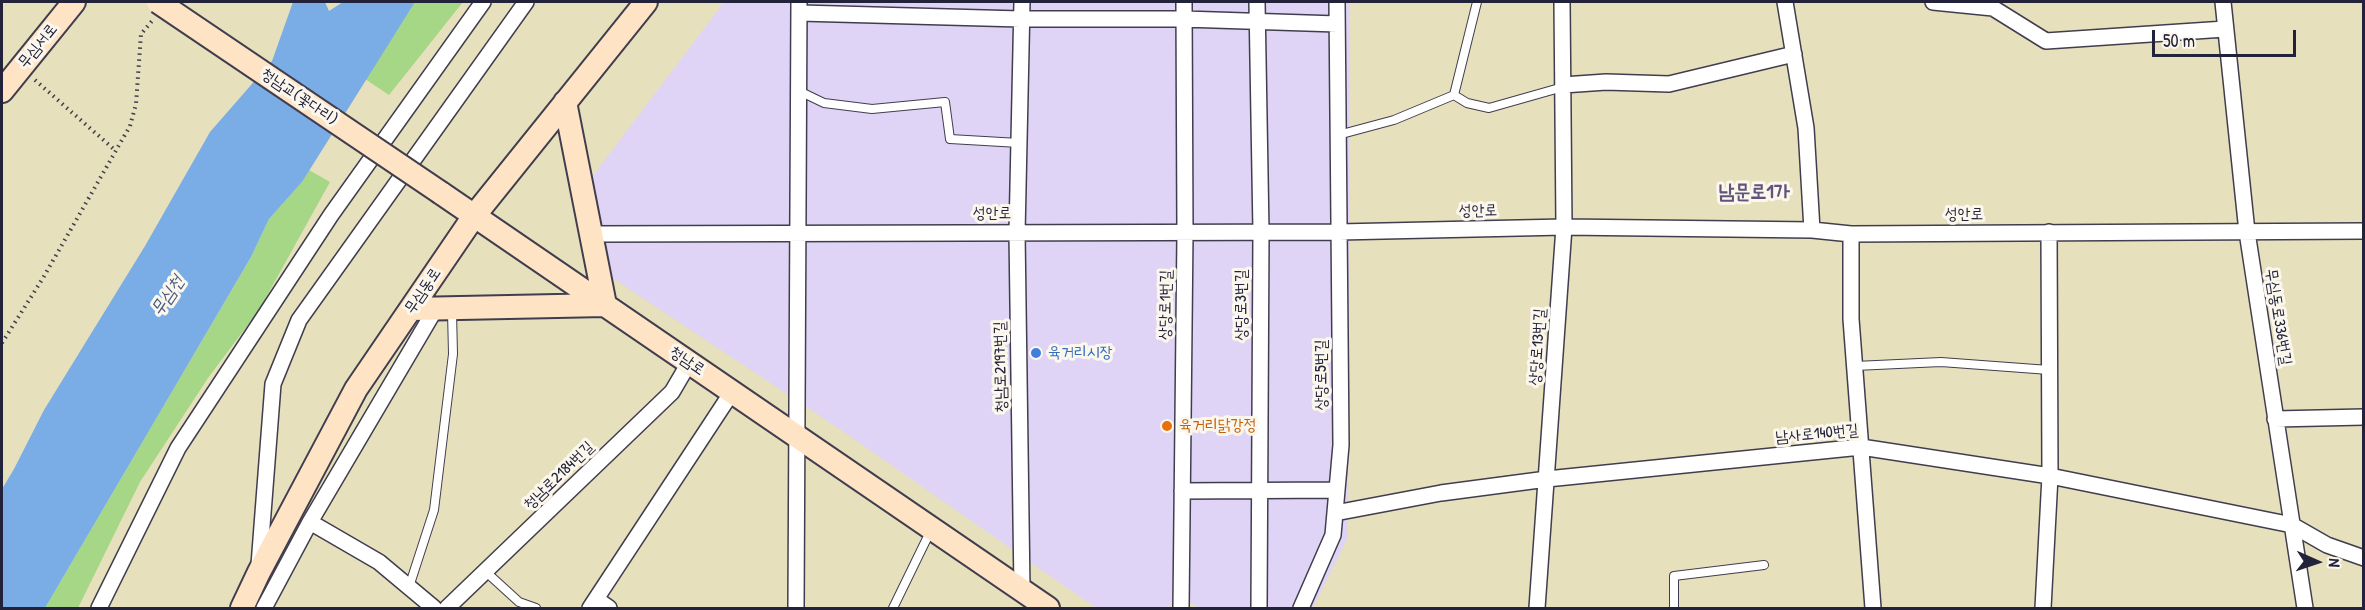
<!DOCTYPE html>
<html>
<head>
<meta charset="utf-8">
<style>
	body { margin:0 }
	#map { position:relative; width:2365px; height:610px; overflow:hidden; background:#e7e0bc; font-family:"Patrick Hand",sans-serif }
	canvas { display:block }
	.frame { position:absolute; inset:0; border:3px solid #22223b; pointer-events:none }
	.north { position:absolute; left:2287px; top:532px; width:60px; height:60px; -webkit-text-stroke:4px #fbf7ec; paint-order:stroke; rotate:93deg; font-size:16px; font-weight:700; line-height:24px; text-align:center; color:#22223b }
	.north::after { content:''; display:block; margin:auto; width:21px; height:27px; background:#22223b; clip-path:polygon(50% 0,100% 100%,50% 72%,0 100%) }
	.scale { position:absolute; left:2152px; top:30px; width:144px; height:27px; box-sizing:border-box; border:3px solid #22223b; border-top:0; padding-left:8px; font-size:18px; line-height:21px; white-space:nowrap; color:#22223b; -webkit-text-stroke:4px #fbf7ec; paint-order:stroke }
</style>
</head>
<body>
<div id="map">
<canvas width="2365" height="610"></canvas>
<div class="frame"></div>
<div class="north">N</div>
<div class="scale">50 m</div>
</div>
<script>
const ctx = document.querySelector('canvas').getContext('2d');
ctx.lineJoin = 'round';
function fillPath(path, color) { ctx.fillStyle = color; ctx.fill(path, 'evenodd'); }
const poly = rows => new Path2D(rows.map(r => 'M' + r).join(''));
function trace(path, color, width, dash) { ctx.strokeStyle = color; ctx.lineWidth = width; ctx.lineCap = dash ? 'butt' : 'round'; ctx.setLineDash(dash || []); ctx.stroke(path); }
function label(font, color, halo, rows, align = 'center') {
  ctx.font = font + ' "Patrick Hand","Poor Story",sans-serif'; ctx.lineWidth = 6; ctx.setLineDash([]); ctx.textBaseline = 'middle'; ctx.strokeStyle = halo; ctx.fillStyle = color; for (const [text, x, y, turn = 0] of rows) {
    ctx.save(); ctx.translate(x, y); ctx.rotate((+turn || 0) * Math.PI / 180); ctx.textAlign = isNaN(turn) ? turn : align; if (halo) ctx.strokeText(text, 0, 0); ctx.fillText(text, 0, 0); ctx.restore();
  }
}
const built = poly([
	[724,2,1350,2,1348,537,1313,608,1198,608,1192,604,1154,608,1096,608,838,428,611,277,592,177]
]);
const green = poly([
	[415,2,463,2,389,95,365,79],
	[309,170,330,182,259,310,208,378,140,482,78,608,45,608,251,257,269,219,302,182]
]);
const water = poly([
	[293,2,325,2,329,11,343,2,415,2,302,182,269,219,251,257,45,608,2,608,2,489,14,469,44,410,145,246,210,132,272,61]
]);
const path = poly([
	[35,80,116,151],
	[2,343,43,278,130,126,136,104,141,34,152,21]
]);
const lane = poly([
	[1477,2,1454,95,1467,103,1489,108,1563,87],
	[799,91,824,103,872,109,945,102,950,139,1019,143],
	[1338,135,1394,120,1454,95],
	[1855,366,1941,362,2049,370],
	[485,571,519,602,536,608],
	[409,587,434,510,453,354,452,312],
	[893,608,931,530],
	[1674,608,1674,576,1764,565]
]);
const street = poly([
	[1257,2,1261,232,1259,608],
	[1785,2,1806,128,1812,230],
	[1933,2,1993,8,2046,41,2225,29],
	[2223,2,2247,232,2305,608],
	[800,13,1021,19,1184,19,1337,24],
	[1563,85,1606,82,1669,84,1794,54],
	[592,234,1339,232,1564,227,1812,230,1851,234,2364,231],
	[1851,234,1851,319,1873,608],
	[2275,419,2364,417],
	[1182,491,1337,490],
	[1335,513,1441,493,1547,479,1861,447,2050,476,2292,525,2327,545,2364,558],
	[310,522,379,562,434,608],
	[259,565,273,384,299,320,526,2],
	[1022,590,1017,233,1022,2],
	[596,599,609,608],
	[99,608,178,448,331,215,483,2],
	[264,608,310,522,436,308],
	[447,608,672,392,689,363],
	[590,608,732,392],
	[796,608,799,2],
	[1181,608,1185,233,1184,2],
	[1301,608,1333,535,1341,445,1337,2],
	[1537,608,1564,227,1562,2],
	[2043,608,2050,476,2049,232]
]);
const secondary = poly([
	[2,91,74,2],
	[441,193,1048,608],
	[412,309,605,305,565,102],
	[242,608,259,572,356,389,474,216,646,2]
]);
const secondaryBridge = poly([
	[158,2,441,193]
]);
const markers = [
	[1036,353,6,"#3f7fe0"],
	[1167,426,6,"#e8710a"]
];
const streetNames = [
	["무심서로",38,46,-51],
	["청남교(꽃다리)",299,97,34],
	["성안로",1478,211,-1],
	["성안로",992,214],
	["성안로",1964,215],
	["무심동로",423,291,-56],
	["상당로1번길",1166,305,-89],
	["상당로3번길",1242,305,-90],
	["무심동로336번길",2278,317,81],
	["상당로13번길",1538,347,-86],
	["청남로",687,361,34],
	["청남로2197번길",1001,367,-91],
	["상당로5번길",1322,375,-90],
	["남사로140번길",1817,434,-5],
	["청남로2184번길",559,476,-44]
];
const shopNames = [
	["육거리시장",1048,353]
];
const foodNames = [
	["육거리닭강정",1179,426]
];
const waterNames = [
	["무심천",168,296,-56]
];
const quarterNames = [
	["남문로1가",1754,193]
];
fillPath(built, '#dfd4f5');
fillPath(green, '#a5d786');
fillPath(water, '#7aace6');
trace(lane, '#403e4e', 10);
trace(street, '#403e4e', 18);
trace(secondary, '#403e4e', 26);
trace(path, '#403e4e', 4, [1.5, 4.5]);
trace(lane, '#fff', 8);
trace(street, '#fff', 15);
trace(secondary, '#fee4c5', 22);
trace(secondaryBridge, '#403e4e', 26, []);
trace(secondaryBridge, '#fee4c5', 22);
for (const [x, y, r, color] of markers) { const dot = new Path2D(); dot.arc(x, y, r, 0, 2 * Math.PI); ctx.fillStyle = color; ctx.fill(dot); trace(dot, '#fbf7ec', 2); }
label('16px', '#22223b', '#fbf7ec', streetNames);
label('16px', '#366cbe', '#fbf7ec', shopNames, 'left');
label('16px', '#c56008', '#fbf7ec', foodNames, 'left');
label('italic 18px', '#45597f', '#fbf7ec', waterNames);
label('bold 20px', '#61547a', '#fbf7ec', quarterNames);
</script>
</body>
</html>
